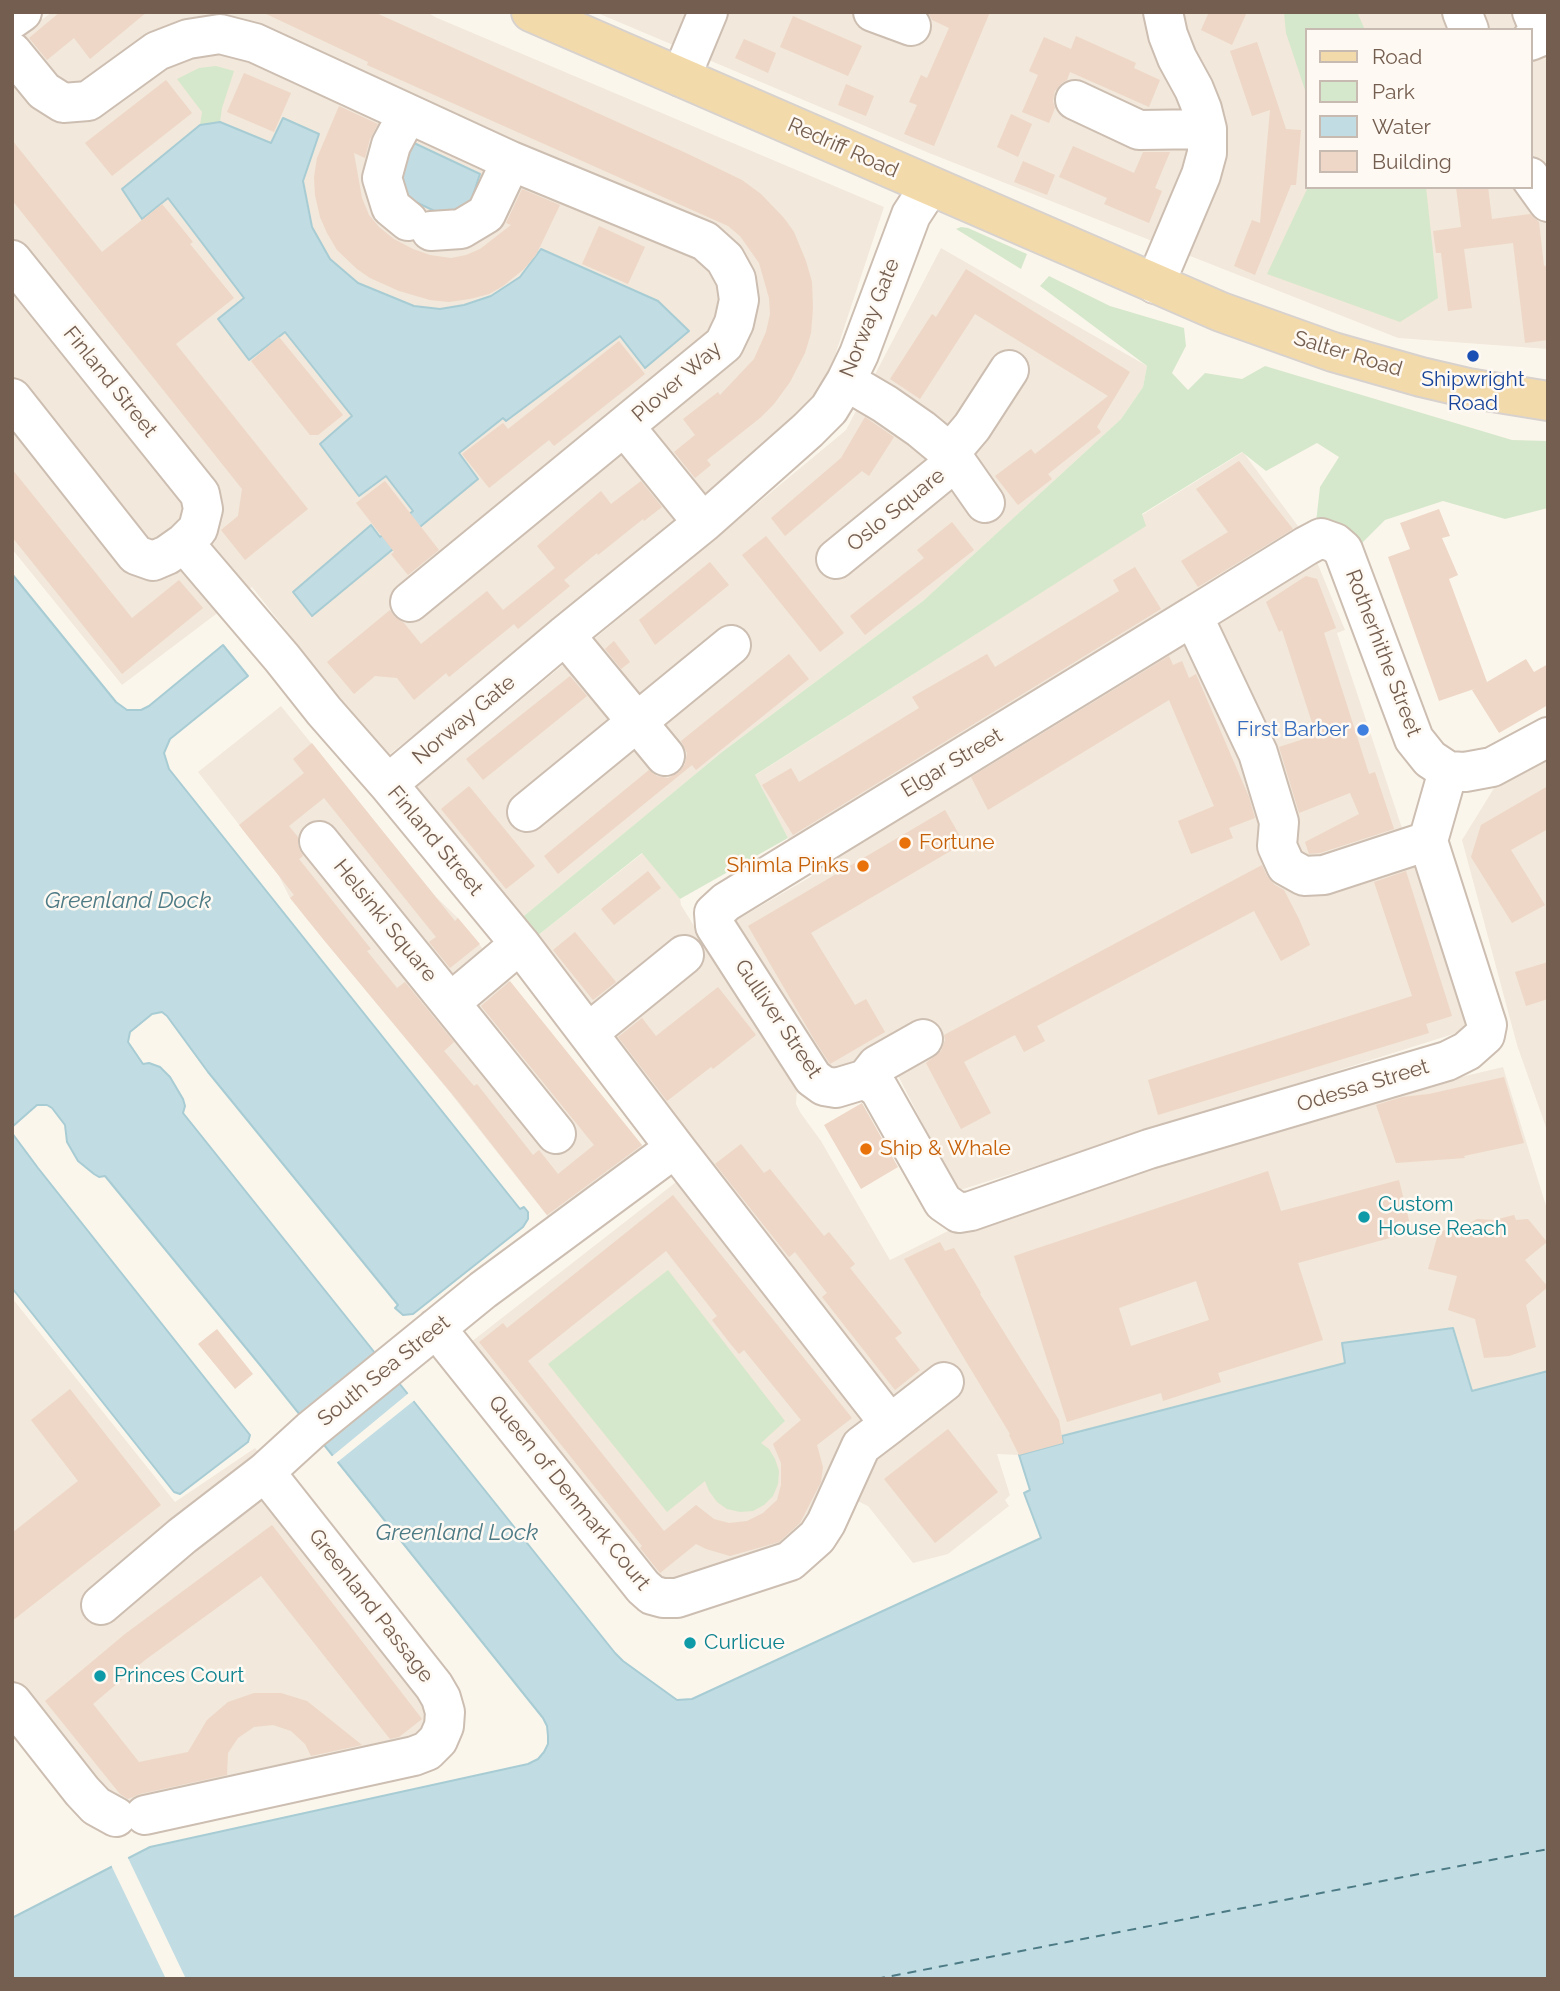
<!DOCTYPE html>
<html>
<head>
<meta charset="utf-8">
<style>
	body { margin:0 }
	#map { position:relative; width:1560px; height:1991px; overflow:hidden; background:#fbf6ec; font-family:Raleway,sans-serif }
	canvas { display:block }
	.frame { position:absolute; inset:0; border:14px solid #745e50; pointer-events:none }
	.legend { position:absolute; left:1305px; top:28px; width:228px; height:161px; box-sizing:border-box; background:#fef9f2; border:2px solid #c7bbb1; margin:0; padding:9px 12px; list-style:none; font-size:21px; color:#745e50 }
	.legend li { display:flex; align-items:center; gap:14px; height:35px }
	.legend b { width:35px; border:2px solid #c7bbb1 }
</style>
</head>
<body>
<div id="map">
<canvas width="1560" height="1991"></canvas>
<div class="frame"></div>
<ul class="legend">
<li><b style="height:9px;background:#f3daab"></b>Road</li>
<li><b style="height:19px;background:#d6e8cb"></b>Park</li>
<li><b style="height:19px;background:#c1dde3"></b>Water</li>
<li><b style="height:19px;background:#eed7c6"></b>Building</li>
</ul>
</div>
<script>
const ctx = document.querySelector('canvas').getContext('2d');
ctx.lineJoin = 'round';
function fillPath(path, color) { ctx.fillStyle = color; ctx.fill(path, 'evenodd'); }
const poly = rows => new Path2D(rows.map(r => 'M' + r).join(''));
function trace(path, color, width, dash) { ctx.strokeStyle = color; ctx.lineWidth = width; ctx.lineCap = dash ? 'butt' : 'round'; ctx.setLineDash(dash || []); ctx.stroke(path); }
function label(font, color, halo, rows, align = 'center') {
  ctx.font = font + ' Raleway,sans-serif'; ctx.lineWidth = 5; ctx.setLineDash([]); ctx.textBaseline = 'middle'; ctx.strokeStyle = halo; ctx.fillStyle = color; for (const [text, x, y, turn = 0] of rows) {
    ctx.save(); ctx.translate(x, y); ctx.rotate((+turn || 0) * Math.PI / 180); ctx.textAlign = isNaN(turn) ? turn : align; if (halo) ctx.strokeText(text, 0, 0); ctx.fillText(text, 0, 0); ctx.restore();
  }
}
const residential = poly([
	[52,12,427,12,435,17,884,207,814,419,386,757,252,587,122,685,12,549,12,42],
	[595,12,1548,12,1548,349,1398,338,929,153],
	[1306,30,1530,30,1530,187,1306,187],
	[941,248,1147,366,1143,387,1121,419,923,601,722,752,519,920,416,787,846,430],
	[1243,452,1307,538,1345,630,1337,633,1469,1029,957,1191,884,1048,826,1079,730,924,812,876,788,838,754,776,1145,526,1142,515],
	[281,706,436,897,458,918,644,1148,552,1222,448,1090,323,939,290,898,279,876,198,772],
	[1548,753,1548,1133,1517,1045,1462,840,1499,780],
	[643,853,680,899,681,905,691,921,797,1089,796,1104,800,1112,821,1141,890,1260,966,1222,1373,1098,1503,1067,1548,1212,1548,1371,1471,1391,1342,1344,1345,1363,1062,1436,1063,1443,1019,1455,997,1454,1010,1495,1005,1500,1009,1506,948,1554,913,1563,868,1506,849,1497,841,1515,672,1611,448,1360,703,1161,537,936],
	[12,1298,175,1502,255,1448,447,1688,450,1737,134,1825,12,1680]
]);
const green = poly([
	[1284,12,1357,12,1365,30,1306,30,1306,93,1286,33],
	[216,66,234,71,222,108,220,122,200,125,202,112,177,79,199,68],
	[1308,187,1426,187,1438,298,1400,322,1267,274],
	[961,227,968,228,1027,254,1021,269,956,229],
	[1049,276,1110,306,1184,328,1186,346,1172,373,1188,390,1205,373,1242,379,1265,366,1512,440,1548,441,1548,508,1505,519,1443,501,1385,520,1358,547,1315,531,1320,487,1339,457,1317,443,1266,471,1242,452,1142,514,1146,526,755,775,788,838,680,899,642,853,537,936,519,920,722,752,923,601,1121,419,1143,387,1147,366,1040,286],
	[668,1270,785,1421,761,1443,769,1449,775,1459,779,1471,778,1484,773,1496,764,1505,753,1511,740,1512,727,1509,717,1502,709,1491,705,1481,667,1512,548,1364]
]);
const water = poly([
	[283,118,319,134,303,181,312,227,330,259,358,283,414,306,440,309,464,305,491,296,520,277,541,249,658,301,689,331,645,368,620,336,506,421,503,418,459,453,478,479,312,616,293,592,371,525,380,537,413,511,386,476,359,496,320,444,352,416,285,332,249,360,218,319,244,298,168,198,142,219,122,189,200,125,220,122,271,143,283,118],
	[414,143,480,174,471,201,463,210,441,214,405,197,397,177,414,143],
	[12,574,116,702,127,710,141,710,149,706,223,645,248,676,170,739,164,753,169,769,520,1209,524,1207,528,1212,528,1219,523,1227,413,1314,403,1315,395,1308,398,1305,208,1072,167,1016,162,1012,152,1014,130,1032,128,1042,143,1064,149,1063,160,1067,170,1077,183,1099,185,1106,183,1113,615,1653,623,1661,677,1700,692,1699,1041,1538,1024,1493,1030,1490,1019,1455,1063,1443,1062,1436,1345,1363,1342,1343,1453,1328,1472,1391,1548,1371,1548,1979,12,1979,12,1918,150,1847,528,1764,538,1759,544,1752,548,1744,548,1736,547,1726,543,1718,260,1365,105,1176,99,1177,94,1174,78,1161,67,1142,65,1125,52,1108,47,1105,37,1105,12,1127,12,574],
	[12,1133,38,1168,250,1435,248,1442,180,1494,174,1492,12,1288,12,1133]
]);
const pier = poly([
	[410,1392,416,1399,335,1464,330,1458],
	[127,1855,128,1858,186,1979,166,1979,112,1867,111,1864]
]);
const ferry = poly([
	[876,1979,1548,1849]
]);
const building = poly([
	[60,12,147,12,90,59,74,38,47,60,29,38],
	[262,12,374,12,686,153,742,180,761,194,784,218,794,232,806,261,812,282,813,308,811,333,805,353,790,382,774,404,760,418,707,460,711,465,695,478,674,452,695,435,683,419,718,392,720,395,754,359,766,332,770,314,769,298,759,263,740,236,728,226,367,65,368,62],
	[928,12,990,12,934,146,904,134,917,105,909,102,921,75,927,78,949,28,932,20],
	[1209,12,1247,12,1232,45,1201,30],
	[793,16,862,46,848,76,780,47],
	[1076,36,1136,63,1134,68,1160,80,1149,107,1070,72,1067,80,1062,83,1055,91,1053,101,1055,108,1049,123,1022,112,1038,75,1029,71,1044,37,1071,49],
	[744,39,776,53,768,73,735,58],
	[1257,42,1286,129,1301,130,1296,185,1291,185,1255,275,1234,266,1252,220,1260,223,1270,110,1252,116,1230,51],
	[244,73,291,93,274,132,227,112],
	[166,80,192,113,112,176,85,143],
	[846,84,874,96,866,116,838,105],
	[339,106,378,124,370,139,365,158,354,153,362,198,369,215,379,227,394,239,413,249,430,255,451,258,466,255,480,249,511,225,506,223,522,189,560,205,536,255,524,269,503,286,489,294,470,299,449,302,430,300,399,291,370,278,357,269,337,250,327,233,320,217,315,195,314,177,317,158],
	[1011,114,1032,124,1018,157,997,147],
	[12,140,102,252,162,204,193,242,190,244,234,298,176,344,308,509,245,560,221,530,238,516,242,489,12,200],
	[1073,146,1134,173,1143,152,1170,152,1155,188,1162,191,1149,223,1104,204,1107,198,1059,177],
	[1023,161,1055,175,1047,195,1014,182],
	[1456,187,1488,187,1492,219,1530,214,1539,222,1544,266,1548,265,1548,340,1525,343,1513,243,1464,249,1472,308,1448,311,1441,253,1436,253,1433,231,1461,227],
	[599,226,645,247,628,284,582,264],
	[966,269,1130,372,1097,427,1101,432,1048,474,1052,479,1018,505,995,476,1031,449,1035,454,1108,396,975,314,920,399,890,379,932,314,936,317],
	[279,337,343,415,318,435,310,435,251,361],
	[619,341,645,374,554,446,549,440,489,488,462,454,503,423,508,429],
	[865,417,894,437,869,476,862,471,785,536,771,518,841,458],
	[1239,461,1293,529,1198,587,1181,561,1228,532,1196,489],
	[12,469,132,618,179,580,203,608,122,674,12,537],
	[385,481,439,550,408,575,391,554,394,552,356,503],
	[641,481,662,507,644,521,643,519,598,555,597,553,564,580,570,586,518,629,514,624,449,677,446,673,414,700,397,678,375,676,354,694,327,662,390,610,394,616,404,623,421,644,487,591,503,610,555,568,537,546,601,491,611,504],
	[1439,509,1450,536,1442,538,1458,575,1449,579,1487,682,1526,659,1534,672,1548,664,1548,705,1499,733,1472,690,1477,688,1439,701,1388,557,1410,549,1400,523],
	[952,522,974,550,865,635,850,616,924,558,917,550],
	[766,536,844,633,820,652,742,555],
	[710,562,729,585,655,645,639,620],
	[1135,567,1161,609,793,835,762,785,791,768,799,782,919,708,912,697,987,654,995,667,1119,591,1113,580],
	[1306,576,1317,579,1336,628,1324,633,1369,774,1375,772,1394,829,1320,853,1309,854,1305,842,1359,814,1350,793,1299,813,1279,747,1316,735,1282,630,1279,632,1266,602],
	[614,641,630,662,621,669,605,649],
	[789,654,809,679,696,770,692,765,558,874,544,856,649,770,657,776,668,778,679,772,685,764,687,753,681,741],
	[1169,656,1173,665,1182,661,1189,678,1196,674,1249,797,1255,818,1229,828,1233,838,1191,854,1178,821,1214,806,1169,700,988,810,971,777],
	[570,676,587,696,483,780,466,759],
	[312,743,455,921,458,918,480,944,450,968,429,942,436,937,324,798,289,826,298,837,298,845,303,856,299,859,371,949,367,951,397,988,405,982,454,1042,444,1051,474,1086,477,1084,533,1155,539,1150,558,1174,594,1145,481,1006,510,981,642,1145,547,1215,457,1100,323,939,290,898,294,895,239,825,304,773,293,759],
	[469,786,535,866,506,889,441,809],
	[1548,786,1548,829,1511,850,1545,905,1512,923,1471,857,1481,825],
	[945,810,964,843,811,933,855,1005,866,999,885,1032,830,1064,815,1041,748,926],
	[1262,865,1267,876,1275,885,1284,890,1299,919,1310,945,1281,961,1254,911,1037,1026,1045,1041,1024,1052,1015,1035,964,1062,991,1113,961,1129,926,1063,941,1051,945,1040,944,1035],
	[648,871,661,888,614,925,601,909],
	[1406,871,1452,1016,1426,1024,1429,1033,1158,1115,1148,1080,1412,996,1374,882],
	[575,932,616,982,593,1000,553,950],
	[1548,962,1548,999,1526,1006,1515,972],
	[718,987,756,1035,713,1069,711,1067,667,1101,618,1037,642,1018,656,1036],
	[1504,1077,1524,1143,1464,1156,1465,1158,1396,1163,1376,1105,1402,1097,1429,1094],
	[862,1103,898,1167,861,1189,824,1125],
	[741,1144,764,1173,770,1169,824,1236,829,1232,855,1264,850,1268,902,1333,895,1338,920,1370,895,1390,822,1297,827,1293,795,1252,789,1257,715,1164],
	[1268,1171,1281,1211,1399,1180,1412,1232,1298,1263,1323,1340,1218,1373,1221,1382,1163,1401,1161,1393,1067,1422,1014,1256],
	[1196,1281,1209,1320,1131,1346,1119,1308],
	[673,1195,852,1418,817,1445,823,1467,821,1482,800,1523,779,1542,730,1556,706,1549,696,1544,660,1573,640,1548,642,1546,479,1342,503,1323,507,1328],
	[666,1251,717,1316,712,1320,729,1342,739,1354,744,1350,801,1420,773,1444,781,1463,781,1485,777,1500,763,1513,747,1521,729,1523,714,1519,696,1505,664,1531,528,1361],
	[1514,1215,1516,1220,1528,1219,1547,1242,1525,1260,1548,1287,1526,1305,1536,1347,1509,1356,1484,1358,1475,1319,1448,1310,1457,1276,1428,1269,1439,1231,1461,1228,1477,1219,1494,1220],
	[940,1242,945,1251,954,1248,981,1293,980,1294,1059,1420,1063,1443,1019,1455,1009,1435,1010,1434,904,1259],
	[217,1329,253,1374,235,1389,198,1344],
	[70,1389,161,1505,12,1621,12,1533,78,1481,31,1420],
	[948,1429,998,1492,935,1543,884,1479],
	[272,1525,422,1719,399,1737,390,1739,261,1576,145,1660,93,1704,139,1762,188,1752,207,1720,228,1702,254,1693,281,1693,307,1701,362,1745,311,1756,305,1744,291,1731,273,1725,254,1727,238,1738,228,1753,227,1775,140,1794,128,1799,120,1794,45,1701,125,1634]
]);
const minor = poly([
	[873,12,911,26],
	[1462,12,1469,30],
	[12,19,22,12],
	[1530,41,1542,36,1532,12],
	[12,52,44,91,63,103,88,101,157,51,188,39,220,34,255,43,511,161,705,241,725,259,736,279,739,300,734,323,724,344,410,602],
	[681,77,708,12],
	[1075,100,1139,130,1207,129],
	[407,115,391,145,382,178,391,207,408,221],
	[1530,177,1548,202],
	[431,231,461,229,486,214,511,161],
	[12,260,200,494,203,509,198,529,184,543,167,555,153,561,136,555,12,398],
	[1155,284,1201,175,1207,153,1207,129,1202,109,1194,89,1177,58,1168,35,1163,12],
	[846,381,885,404,921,429,950,453,985,503],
	[950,453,972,427,1009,370],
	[703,523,808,430,829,409,846,381,859,354,911,215,930,186],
	[184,543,282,658,324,711,388,784,520,944,679,1153,890,1424,861,1446,826,1523,817,1537,790,1561,677,1598,663,1598,652,1595,643,1587,436,1328],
	[836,559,956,461],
	[1193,616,1306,546,1321,538,1335,543,1343,550,1414,739,1430,759,1448,771,1465,772,1492,767,1548,737],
	[565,635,665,756],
	[388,784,565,635,703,523,625,427],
	[527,812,731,645],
	[319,841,556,1134],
	[451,1002,520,944],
	[588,1033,684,955],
	[923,1039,877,1065,866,1079,836,1088,824,1086,813,1078,715,926,714,913,726,902,1193,616,1258,753,1279,822,1277,846,1286,866,1304,876,1324,875,1428,841],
	[866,1079,879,1089,943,1202,959,1213,971,1211,1149,1149,1447,1061,1467,1051,1485,1035,1487,1025,1428,841,1448,771],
	[890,1424,944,1382],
	[101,1605,182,1536,265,1472,311,1430,483,1290,675,1148],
	[12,1702,82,1791,96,1806,116,1817],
	[145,1815,414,1756,427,1751,438,1740,444,1726,445,1712,441,1698,434,1686,265,1472]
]);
const major = poly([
	[531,12,1221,312,1333,352,1421,377,1468,388,1548,401]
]);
const markers = [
	[1473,356,7,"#1a4fb4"],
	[1363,730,7,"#3f7fe0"],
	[905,843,7,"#e8710a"],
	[863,866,7,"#e8710a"],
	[866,1149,7,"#e8710a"],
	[1364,1217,7,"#0f9aa8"],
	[690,1643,7,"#0f9aa8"],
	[100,1676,7,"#0f9aa8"]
];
const streetNames = [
	["Redriff Road",843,148,24],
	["Norway Gate",870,318,-68],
	["Salter Road",1348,354,17],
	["Finland Street",110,382,51],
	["Plover Way",677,382,-41],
	["Oslo Square",896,510,-39],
	["Rotherhithe Street",1383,653,69],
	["Norway Gate",464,720,-40],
	["Elgar Street",952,763,-31],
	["Finland Street",435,841,50],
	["Helsinki Square",385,921,51],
	["Gulliver Street",778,1019,56],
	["Odessa Street",1363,1086,-17],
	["South Sea Street",384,1371,-39],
	["Queen of Denmark Court",569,1493,51],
	["Greenland Passage",371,1606,52]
];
const transitNames = [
	["Shipwright",1473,380],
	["Road",1473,404]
];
const shopNames = [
	["First Barber",1349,730]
];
const foodNames = [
	["Fortune",919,843],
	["Shimla Pinks",849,866,"right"],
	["Ship & Whale",880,1149]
];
const cultureNames = [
	["Custom",1378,1205],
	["House Reach",1378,1229],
	["Curlicue",704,1643],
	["Princes Court",114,1676]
];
const waterNames = [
	["Greenland Dock",128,901],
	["Greenland Lock",457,1533]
];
fillPath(residential, '#f2e8db');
fillPath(green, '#d6e8cb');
fillPath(water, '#c1dde3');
trace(water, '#a8ccd4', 2);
fillPath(pier, '#fbf6ec');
trace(ferry, '#4c7a85', 2, [9, 7]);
fillPath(building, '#eed7c6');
trace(minor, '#cdbeb2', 42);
trace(major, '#d8d2ce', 42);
trace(minor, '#fff', 38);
trace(major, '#f3daab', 38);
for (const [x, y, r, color] of markers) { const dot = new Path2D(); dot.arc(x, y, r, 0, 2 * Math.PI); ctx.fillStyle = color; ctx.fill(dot); trace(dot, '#fef9f2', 2.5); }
label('21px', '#745e50', '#fef9f2', streetNames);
label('21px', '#164399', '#fef9f2', transitNames);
label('21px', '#366cbe', '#fef9f2', shopNames, 'right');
label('21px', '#c56008', '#fef9f2', foodNames, 'left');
label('21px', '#0d838f', '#fef9f2', cultureNames, 'left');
label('italic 23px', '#4c7a85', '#fef9f2', waterNames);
</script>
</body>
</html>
